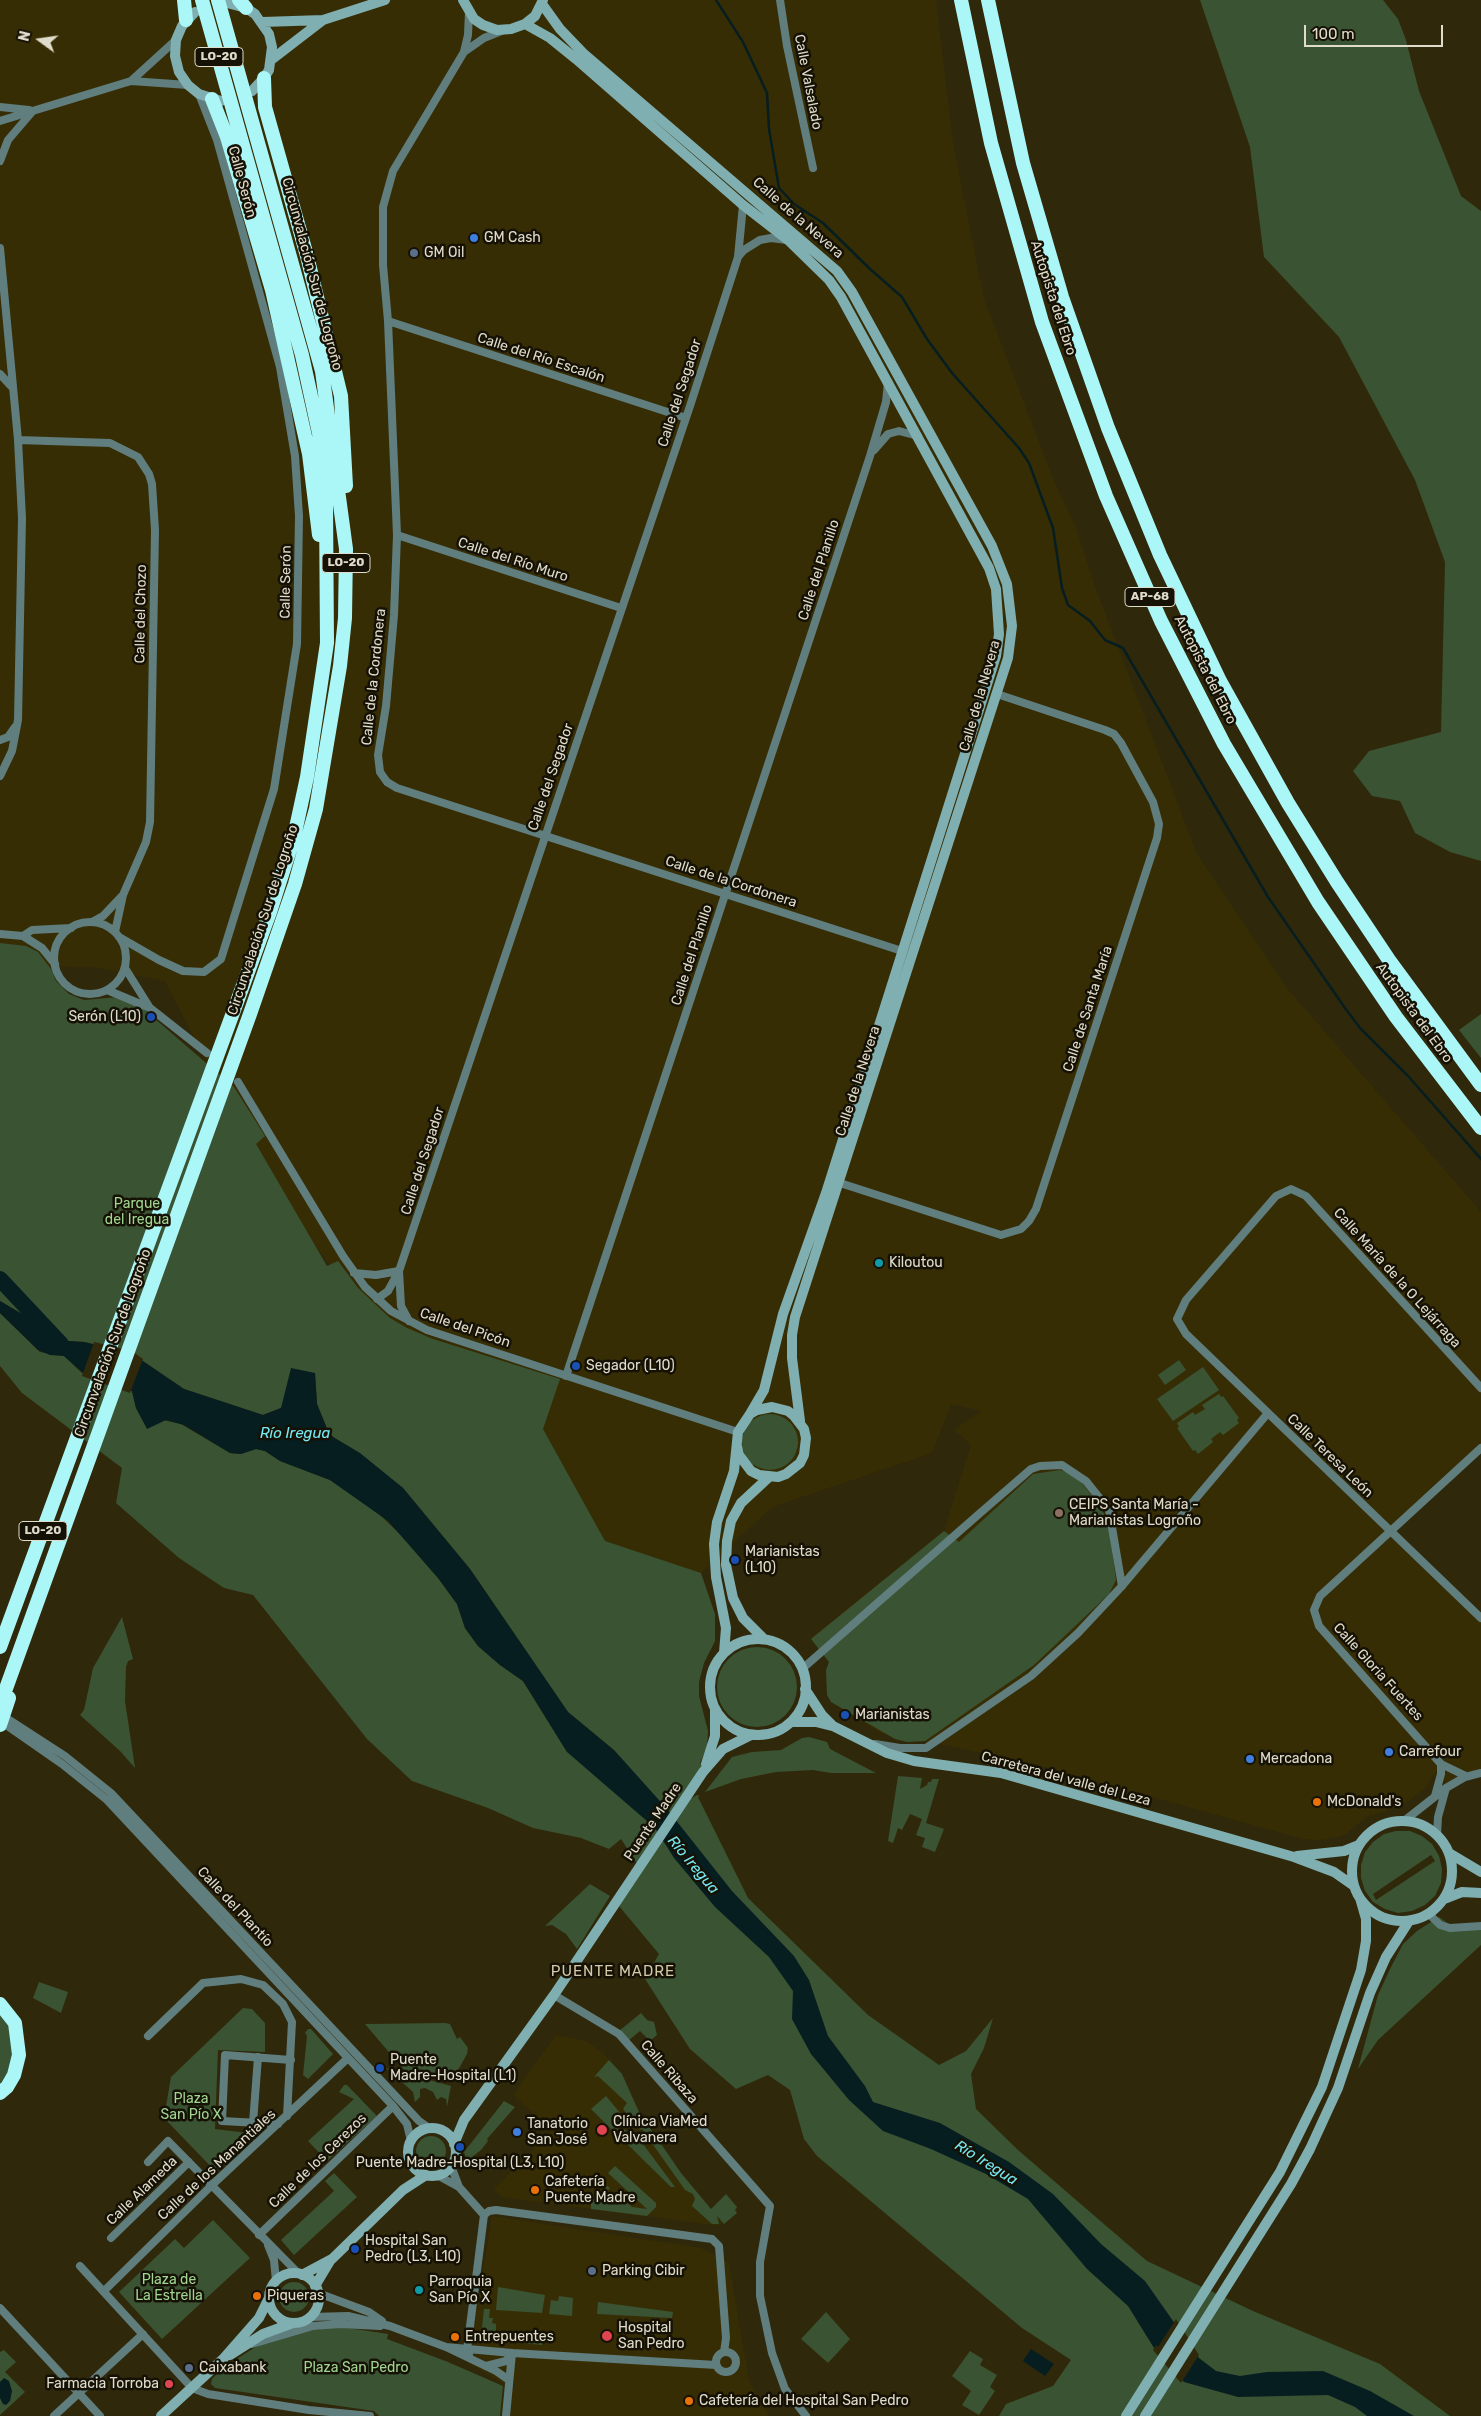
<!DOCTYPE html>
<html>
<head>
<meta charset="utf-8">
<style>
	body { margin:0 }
	#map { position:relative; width:1481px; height:2416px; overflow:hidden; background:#30280a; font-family:Rubik,sans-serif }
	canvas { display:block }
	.north { position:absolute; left:15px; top:15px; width:50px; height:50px; -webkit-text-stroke:4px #151105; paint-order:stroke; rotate:284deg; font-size:14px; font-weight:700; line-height:20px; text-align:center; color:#e0dccb }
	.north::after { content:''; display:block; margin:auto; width:18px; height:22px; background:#e0dccb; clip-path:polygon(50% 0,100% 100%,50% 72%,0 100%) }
	.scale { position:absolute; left:1304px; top:25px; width:139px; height:22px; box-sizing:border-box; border:2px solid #e0dccb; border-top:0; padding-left:6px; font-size:15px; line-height:18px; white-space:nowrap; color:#e0dccb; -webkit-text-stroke:4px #151105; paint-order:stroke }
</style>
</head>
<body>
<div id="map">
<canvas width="1481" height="2416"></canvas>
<div class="north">N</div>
<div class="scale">100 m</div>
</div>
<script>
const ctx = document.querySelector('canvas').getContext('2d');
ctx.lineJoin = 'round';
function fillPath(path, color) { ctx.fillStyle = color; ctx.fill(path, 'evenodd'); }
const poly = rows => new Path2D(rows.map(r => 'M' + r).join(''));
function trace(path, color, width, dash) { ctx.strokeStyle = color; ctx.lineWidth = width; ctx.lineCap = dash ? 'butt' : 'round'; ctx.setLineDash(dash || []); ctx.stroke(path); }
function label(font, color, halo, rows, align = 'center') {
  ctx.font = font + ' Rubik,sans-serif'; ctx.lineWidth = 5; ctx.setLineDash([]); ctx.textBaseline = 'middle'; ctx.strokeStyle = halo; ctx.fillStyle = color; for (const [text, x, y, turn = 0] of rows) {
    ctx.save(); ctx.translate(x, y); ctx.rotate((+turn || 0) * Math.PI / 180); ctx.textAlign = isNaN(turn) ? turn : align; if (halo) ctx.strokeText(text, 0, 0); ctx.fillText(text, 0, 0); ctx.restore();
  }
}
const built = poly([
	[0,0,936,0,953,143,984,299,1054,481,1076,528,1095,587,1197,854,1286,987,1481,1212,1481,1448,1389,1530,1481,1618,1481,1773,1446,1788,1441,1765,1425,1788,1403,1805,1366,1817,1346,1834,1337,1837,1322,1840,1303,1839,1035,1764,925,1741,907,1742,879,1732,831,1702,827,1695,826,1670,829,1662,811,1638,944,1531,971,1445,954,1430,981,1411,951,1404,932,1453,772,1507,701,1573,605,1541,514,1377,384,1334,274,1193,165,981,95,967,0,966],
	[556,2035,586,2041,603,2053,622,2074,639,2112,681,2173,722,2222,721,2226,502,2197,494,2189,552,2130,513,2095],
	[492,2216,701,2248,729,2263,749,2381,769,2416,501,2416,504,2384,468,2363]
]);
const green = poly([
	[1200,0,1383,0,1398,19,1406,40,1419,91,1461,196,1481,211,1481,861,1450,852,1415,833,1400,801,1372,796,1353,771,1369,751,1441,732,1445,562,1415,480,1339,337,1264,257,1250,147],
	[0,943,26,946,38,952,51,969,56,981,69,994,84,1000,118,997,139,1005,234,1087,265,1136,256,1144,327,1266,338,1261,358,1288,390,1318,407,1328,433,1339,560,1379,543,1429,605,1541,701,1573,715,1614,715,1641,704,1663,699,1682,699,1696,708,1731,707,1748,700,1763,709,1768,690,1799,697,1795,700,1796,698,1797,748,1898,868,2015,939,2065,966,2051,993,2018,984,2048,971,2074,976,2109,1018,2150,1147,2261,1253,2311,1380,2364,1450,2416,999,2416,1006,2404,1053,2386,1071,2360,1022,2328,817,2156,804,2139,790,2090,768,2075,736,2089,690,2049,645,1979,659,1954,619,1906,642,1871,621,1839,609,1849,581,1838,533,1828,488,1808,412,1781,367,1739,253,1595,224,1588,179,1558,116,1503,122,1468,22,1393,0,1366,0,1313,40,1352,64,1356,82,1373,132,1391,136,1408,147,1428,163,1420,181,1424,230,1453,241,1454,256,1449,265,1451,280,1461,330,1480,378,1513,402,1536,438,1578,457,1604,465,1628,478,1646,500,1665,523,1681,567,1752,615,1751,568,1712,470,1569,403,1488,359,1453,333,1437,328,1431,317,1404,315,1373,281,1408,263,1415,184,1389,131,1353,84,1342,68,1341,0,1301],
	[1481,1014,1481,1058,1459,1030],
	[1179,1360,1186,1370,1165,1385,1158,1375],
	[1203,1367,1219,1390,1173,1421,1157,1399],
	[1219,1394,1221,1397,1223,1396,1239,1418,1237,1420,1239,1423,1223,1435,1220,1432,1211,1439,1213,1442,1198,1454,1195,1450,1193,1451,1177,1428,1179,1427,1177,1423,1193,1412,1195,1415,1205,1409,1202,1405],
	'742 1442a28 28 0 1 1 56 0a28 28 0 1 1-56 0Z',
	[1060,1470,1071,1473,1079,1479,1102,1509,1109,1527,1116,1580,1109,1594,1034,1665,925,1741,907,1742,895,1739,831,1702,827,1695,826,1670,829,1662,811,1639,944,1531,959,1542,1033,1474],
	[122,1617,133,1659,128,1661,126,1667,125,1701,135,1768,120,1751,80,1715,84,1710,93,1668],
	'717 1687a40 40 0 1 1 80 0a40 40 0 1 1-80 0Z',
	[809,1737,827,1742,830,1749,876,1773,831,1773,813,1770,776,1772,741,1779,705,1792,732,1757,752,1752,781,1750,802,1738],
	[898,1776,922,1778,920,1789,927,1785,928,1782,931,1782,932,1779,939,1779,926,1823,944,1829,935,1852,922,1847,925,1838,916,1835,922,1819,910,1814,902,1830,898,1828,893,1843,888,1841],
	[1396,1831,1410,1831,1422,1836,1432,1844,1439,1856,1442,1869,1441,1883,1435,1896,1425,1905,1412,1911,1398,1913,1385,1909,1373,1902,1365,1891,1361,1878,1361,1865,1365,1852,1373,1842,1384,1834],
	[1431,1855,1435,1861,1376,1900,1373,1894],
	[590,1884,610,1896,577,1949,566,1934,552,1925,545,1926],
	[1439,1917,1453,1927,1481,1924,1481,1945,1378,2040,1358,2069,1378,1995,1390,1969,1403,1944,1417,1931],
	[39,1982,68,1992,61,2013,33,1998],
	[243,2008,252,2009,265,2023,265,2052,218,2050,215,2129,256,2134,216,2172,164,2118,171,2077],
	[0,2010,11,2028,14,2051,8,2072,0,2084],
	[641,2013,647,2020,654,2022,657,2035,650,2041,640,2031,628,2041,619,2031],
	[445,2023,450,2024,457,2039,460,2037,468,2048,467,2054,452,2081,404,2070,365,2024],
	[308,2029,311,2029,333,2054,308,2079,303,2075,307,2036,305,2033],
	[609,2060,622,2074,639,2112,681,2173,711,2209,726,2194,737,2207,735,2210,737,2213,724,2224,717,2216,719,2224,712,2224,692,2206,695,2199,693,2194,685,2190,642,2129,640,2130,623,2109,627,2103,598,2076,594,2077],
	[386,2068,451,2086,447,2107,446,2099,441,2097,437,2100,433,2092,425,2088,420,2089,420,2097,415,2102,413,2092],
	[344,2085,347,2085,377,2116,327,2161,308,2141,354,2099,339,2092],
	[606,2096,626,2120,615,2133,591,2109],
	[504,2101,515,2107,487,2139,488,2141,481,2150,467,2161,464,2152],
	[624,2129,638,2142,640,2140,675,2187,671,2187,618,2135],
	'416 2151a15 15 0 1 1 30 0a15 15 0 1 1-30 0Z',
	[615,2166,656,2203,656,2207,647,2216,591,2209,591,2202,607,2186,610,2188,597,2202,617,2205,622,2199,632,2207,647,2209,608,2173],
	[334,2173,357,2197,294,2255,281,2240,334,2191,325,2181],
	[213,2220,250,2258,162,2339,119,2292,175,2239,184,2248],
	'279 2297a15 15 0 1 1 30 0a15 15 0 1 1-30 0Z',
	[498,2287,545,2295,542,2313,496,2310],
	[559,2296,573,2298,572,2316,549,2314,551,2300,558,2301],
	[598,2302,673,2312,672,2318,597,2314],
	[484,2309,490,2309,489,2318,493,2318,492,2323,496,2324,496,2331,500,2331,500,2334,512,2335,516,2340,543,2340,542,2345,483,2339,481,2336],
	[826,2312,850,2339,828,2363,801,2339],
	[342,2327,388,2334,387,2339,448,2362,503,2386,500,2416,379,2416,374,2411,215,2388,211,2384,212,2379,217,2374,232,2362,254,2348,276,2338,304,2331],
	[4,2350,16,2362,5,2372,25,2392,0,2415,0,2352],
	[970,2351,983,2359,980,2365,997,2375,990,2387,995,2391,979,2415,962,2405,971,2391,952,2376]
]);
const water = poly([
	[0,1301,68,1341,84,1342,131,1353,184,1389,263,1415,281,1408,291,1368,315,1373,317,1404,328,1431,333,1437,360,1453,403,1488,470,1569,568,1712,615,1751,667,1809,732,1891,794,1956,809,1980,828,2036,865,2086,873,2102,940,2123,1009,2162,1053,2194,1101,2244,1145,2281,1199,2358,1216,2371,1240,2376,1267,2372,1323,2371,1370,2391,1414,2416,1367,2416,1355,2407,1328,2395,1238,2397,1184,2382,1154,2348,1128,2306,1087,2269,1028,2199,986,2174,931,2149,883,2131,849,2100,811,2054,792,2019,793,1991,769,1957,715,1907,674,1858,655,1828,567,1752,523,1681,500,1665,478,1646,465,1628,457,1604,438,1578,388,1521,330,1480,280,1461,265,1451,256,1449,241,1454,230,1453,184,1425,166,1420,147,1429,136,1408,132,1391,82,1372,64,1356,50,1355,38,1350,0,1313],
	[1031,2349,1054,2364,1045,2376,1023,2361],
	[4,2378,9,2381,12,2391,10,2401,6,2405,3,2404,0,2398,0,2382]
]);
const pier = poly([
	[94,1342,132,1351,143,1359,130,1393,82,1376],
	[1176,2319,1199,2355,1181,2383,1153,2350,1156,2345,1158,2347]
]);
const stream = poly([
	[716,0,743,42,767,93,769,129,779,188,794,204,823,223,870,269,902,297,927,339,952,373,1019,448,1029,463,1053,528,1062,588,1068,605,1090,621,1105,640,1123,648,1268,897,1345,1008,1360,1028,1408,1076,1481,1159]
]);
const river = poly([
	[0,1279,61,1344]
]);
const street = poly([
	[780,0,787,46,813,168],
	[469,12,468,35,464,52,393,171,383,207,383,265,388,321,397,535,394,615,386,706,378,755,380,772,387,782,397,788,902,951],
	[464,52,484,38,504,30],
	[131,81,176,40],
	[0,107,29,110],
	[0,121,131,81,188,85],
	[0,161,8,140,32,112],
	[0,248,18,440,22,518,18,720,12,751,0,776],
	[738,257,744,250,760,240,771,238,787,240],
	[388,321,686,418],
	[0,374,11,386],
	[18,440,110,443,138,457,149,474,152,484,155,530,150,822,146,842,123,895,115,932],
	[874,450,888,434,899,431,918,436],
	[397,535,621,608],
	[0,740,8,737,15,727],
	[92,922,103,916,122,896],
	'54 958a36 36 0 1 1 72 0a36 36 0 1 1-72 0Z',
	[0,934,23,936,42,948,55,964],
	[23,936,32,930,71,928],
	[119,937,159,960,183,971,204,972,221,959,274,789,297,644,299,516,295,456,280,367,217,140,199,94],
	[125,968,150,1008],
	[107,990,150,1008,207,1053],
	[238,1082,343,1256,365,1287,391,1311,427,1330,738,1432],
	[840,1183,1001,1235,1021,1229,1029,1221,1036,1209,1157,838,1159,824,1153,802,1121,743,1114,734,1105,730,997,694],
	[354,1273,376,1275,399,1271,401,1306,409,1321],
	[377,1299,388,1291,399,1271,690,406,738,257,743,205],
	[566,1376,870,456,886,402,888,382],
	[1481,1388,1306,1196,1291,1189,1276,1196,1186,1300,1177,1319,1186,1334,1481,1618],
	[802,1669,979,1514,1031,1469,1040,1466,1062,1465,1086,1481,1109,1510,1122,1586],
	[8,1719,65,1756,111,1793,419,2121,429,2128],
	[6,1725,62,1764,107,1800,393,2106,407,2124,411,2141],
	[875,1744,900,1748,926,1748,1031,1676,1078,1633,1122,1586,1268,1413],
	[1441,1764,1319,1626,1314,1610,1320,1596,1481,1448],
	[1435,1796,1441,1774,1441,1764,1466,1776],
	[1404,1821,1446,1788,1465,1777,1481,1773],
	[1437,1835,1438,1817,1446,1788],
	[1429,1914,1440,1925,1450,1928,1481,1926],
	[554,1995,619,2034,770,2206,760,2262,760,2296,772,2353,785,2389,806,2416],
	[148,2036,203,1983,241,1979,263,1985,283,2004,292,2022,287,2116],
	[253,2123,258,2057],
	[278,2124,222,2121,225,2055,291,2060],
	[148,2162,168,2141,299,2274],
	[451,2166,459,2187],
	[437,2175,459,2187,484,2215],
	[484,2215,489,2211,496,2210,712,2239,719,2246,726,2338,724,2352],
	[259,2235,393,2106],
	[111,2238,189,2162],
	[268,2245,274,2260,276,2281],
	[80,2266,192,2388,208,2394,309,2410,370,2416],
	[104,2291,212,2185,348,2058],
	[318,2293,369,2312,382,2321],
	[0,2308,100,2416],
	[310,2317,348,2316,390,2326,446,2347,496,2371,509,2380],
	[252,2344,313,2326,340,2324,380,2326],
	[446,2347,512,2353,716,2365],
	'716 2362a10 10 0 1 1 20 0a10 10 0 1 1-20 0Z',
	[469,2354,467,2350,484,2215],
	[486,2366,506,2361,512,2353],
	[54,2416,143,2334],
	[506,2416,512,2353]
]);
const secondary = poly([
	[463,0,474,19,483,25,497,30,511,29,525,24,535,16,543,0],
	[227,3,246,8,255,14,269,34,272,47,269,70,264,78,252,91],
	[542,4,560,29,583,53,837,271,852,292,992,546,1007,584,1012,626,1008,658,795,1317,792,1335,792,1358,800,1421],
	[195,12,182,26,176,40,175,56,179,72,188,85,199,94,221,101],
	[263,22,323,20,385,0],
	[525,24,550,38,576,59,743,205,788,240,829,280,841,297,989,568,996,589,999,634,996,656,826,1193,783,1314,764,1390,750,1414],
	[271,60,323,20],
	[764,1639,743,1618,733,1598,726,1565,727,1541,731,1521,741,1503,769,1477],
	'710 1687a48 48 0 1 1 96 0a48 48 0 1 1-96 0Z',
	[724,1653,726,1628,716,1577,714,1544,717,1522,734,1471,738,1432,750,1414,757,1410,772,1407,788,1411,794,1416,804,1429,806,1438,804,1455,800,1463,786,1474,778,1477,759,1475,751,1471,739,1455,737,1446],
	[805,1689,822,1715,833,1726,887,1753,914,1761,1001,1773,1294,1857,1334,1872,1354,1886],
	[791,1722,816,1722,832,1726],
	[706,1764,715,1736,715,1709],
	'1352 1871a50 50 0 1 1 100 0a50 50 0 1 1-100 0Z',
	[1449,1853,1481,1872],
	[1297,1856,1344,1851,1359,1845],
	[1444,1899,1462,1892,1481,1893],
	'408 2152a24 24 0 1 1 48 0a24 24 0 1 1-48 0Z',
	[454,2144,464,2120,554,1995,703,1772,723,1749,751,1735],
	'269 2298a25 25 0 1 1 50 0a25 25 0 1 1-50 0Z',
	[302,2275,332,2259,403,2190,426,2175],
	[315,2286,330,2261],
	[230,2355,263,2334,293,2323],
	[161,2416,223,2359,259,2318,269,2298],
	[1126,2416,1280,2172,1322,2087,1361,1970,1366,1941,1366,1919,1360,1898],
	[1145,2416,1291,2184,1310,2149,1338,2088,1370,1993,1386,1957,1409,1921]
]);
const highway = poly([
	[184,0,186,20],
	[239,0,246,8],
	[961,0,991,143,1042,322,1106,496,1161,621,1224,744,1318,902,1396,1017,1481,1128],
	[988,0,1023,163,1062,297,1108,428,1160,555,1220,681,1288,803,1337,882,1389,960,1481,1085],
	[264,78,265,107,307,256,341,396,346,486],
	[212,99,227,137,272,290,309,454,319,535],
	[0,1647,270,912,294,837,307,777,327,643,326,504,319,433,302,355,202,0],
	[0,1705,250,1014,295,884,316,809,340,666,345,618,346,549,322,371,218,0],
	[0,1725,9,1698],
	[0,2004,15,2023,19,2055,14,2075,7,2087,0,2093]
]);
const markers = [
	[474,238,5,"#3f7fe0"],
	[414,253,5,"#5c6f8a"],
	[151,1017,5,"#1a4fb4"],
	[879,1263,5,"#0f9aa8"],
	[576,1366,5,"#1a4fb4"],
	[1059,1513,5,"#8d6e63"],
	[735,1560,5,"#1a4fb4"],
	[845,1715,5,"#1a4fb4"],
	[1389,1752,5,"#3f7fe0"],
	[1250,1759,5,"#3f7fe0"],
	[1317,1802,5,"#e8710a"],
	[380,2068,5,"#1a4fb4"],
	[602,2130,6,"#e0444e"],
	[517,2132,5,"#3f7fe0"],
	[460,2147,5,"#1a4fb4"],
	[535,2190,5,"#e8710a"],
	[355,2249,5,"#1a4fb4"],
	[592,2271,5,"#5c6f8a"],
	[419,2290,5,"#0f9aa8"],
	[257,2296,5,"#e8710a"],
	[607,2336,6,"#e0444e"],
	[455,2337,5,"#e8710a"],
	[189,2368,5,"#5c6f8a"],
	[169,2384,5,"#e0444e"],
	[689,2401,5,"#e8710a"]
];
const shields = [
	[219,57,48],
	[346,563,48],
	[1150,597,50],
	[43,1531,48]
];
const shieldNames = [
	["LO-20",219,57],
	["LO-20",346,563],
	["AP-68",1150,597],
	["LO-20",43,1531]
];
const streetNames = [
	["Calle Valsalado",808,82,79],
	["Calle Serón",242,182,75],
	["Calle de la Nevera",798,218,41],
	["Circunvalación Sur de Logroño",312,274,75],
	["Autopista del Ebro",1053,298,72],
	["Calle del Río Escalón",541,358,18],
	["Calle del Segador",680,393,-72],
	["Calle del Río Muro",513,560,18],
	["Calle del Planillo",819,570,-72],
	["Calle Serón",286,582,-89],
	["Calle del Chozo",141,614,-89],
	["Autopista del Ebro",1205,670,63],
	["Calle de la Cordonera",374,677,-84],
	["Calle de la Nevera",980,696,-74],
	["Calle del Segador",551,777,-71],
	["Calle de la Cordonera",731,882,18],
	["Circunvalación Sur de Logroño",263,920,-72],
	["Calle del Planillo",692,955,-72],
	["Calle de Santa María",1088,1009,-72],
	["Autopista del Ebro",1414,1013,54],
	["Calle de la Nevera",858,1081,-72],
	["Calle del Segador",423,1161,-72],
	["Calle María de la O Lejárraga",1397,1278,48],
	["Calle del Picón",465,1328,19],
	["Circunvalación Sur de Logroño",113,1343,-70],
	["Calle Teresa León",1330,1456,44],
	["Calle Gloria Fuertes",1378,1672,48],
	["Carretera del valle del Leza",1066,1779,15],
	["Puente Madre",653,1822,-56],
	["Calle del Plantío",235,1907,47],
	["Calle Ribaza",669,2072,49],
	["Calle de los Cerezos",318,2161,-44],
	["Calle de los Manantiales",217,2165,-43],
	["Calle Alameda",142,2191,-44]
];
const poiNames = [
	["GM Cash",484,238],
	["GM Oil",424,253],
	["Serón (L10)",141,1017,"right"],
	["Kiloutou",889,1263],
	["Segador (L10)",586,1366],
	["CEIPS Santa María -",1069,1505],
	["Marianistas Logroño",1069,1521],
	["Marianistas",745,1552],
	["(L10)",745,1568],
	["Marianistas",855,1715],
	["Carrefour",1399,1752],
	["Mercadona",1260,1759],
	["McDonald's",1327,1802],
	["Puente",390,2060],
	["Madre-Hospital (L1)",390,2076],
	["Clínica ViaMed",613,2122],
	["Valvanera",613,2138],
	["Tanatorio",527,2124],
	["San José",527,2140],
	["Puente Madre-Hospital (L3, L10)",460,2163,"center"],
	["Cafetería",545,2182],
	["Puente Madre",545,2198],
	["Hospital San",365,2241],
	["Pedro (L3, L10)",365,2257],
	["Parking Cibir",602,2271],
	["Parroquia",429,2282],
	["San Pío X",429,2298],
	["Piqueras",267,2296],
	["Hospital",618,2328],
	["San Pedro",618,2344],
	["Entrepuentes",465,2337],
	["Caixabank",199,2368],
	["Farmacia Torroba",159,2384,"right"],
	["Cafetería del Hospital San Pedro",699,2401]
];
const parkNames = [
	["Parque",137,1204],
	["del Iregua",137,1220],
	["Plaza",191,2099],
	["San Pío X",191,2115],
	["Plaza de",169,2280],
	["La Estrella",169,2296],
	["Plaza San Pedro",356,2368]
];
const waterNames = [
	["Río Iregua",295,1434],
	["Río Iregua",693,1865,50],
	["Río Iregua",986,2163,32]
];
const neighbourhoodNames = [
	["PUENTE MADRE",613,1972]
];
fillPath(built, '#372d05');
fillPath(green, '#3a5333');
fillPath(water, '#061e20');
fillPath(pier, '#30280a');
trace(stream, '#061e20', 2.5);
trace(river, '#061e20', 16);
trace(street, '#607e7e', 8);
trace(secondary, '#7fafb0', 10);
trace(highway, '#abf7f8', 14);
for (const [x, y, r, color] of markers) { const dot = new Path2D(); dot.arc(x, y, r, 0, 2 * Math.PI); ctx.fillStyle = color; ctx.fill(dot); trace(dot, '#151105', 2); }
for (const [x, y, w] of shields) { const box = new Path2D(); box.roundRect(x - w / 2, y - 9.5, w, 19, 4); ctx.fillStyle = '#151105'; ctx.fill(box); trace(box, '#e0dccb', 1); }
label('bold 12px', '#e0dccb', null, shieldNames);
label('14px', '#e0dccb', '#151105', streetNames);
label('14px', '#e0dccb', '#151105', poiNames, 'left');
label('14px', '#a1d592', '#151105', parkNames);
label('italic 15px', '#75e8f2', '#151105', waterNames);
ctx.letterSpacing = '1px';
label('15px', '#d4caa9', '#151105', neighbourhoodNames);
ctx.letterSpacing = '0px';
</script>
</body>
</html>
